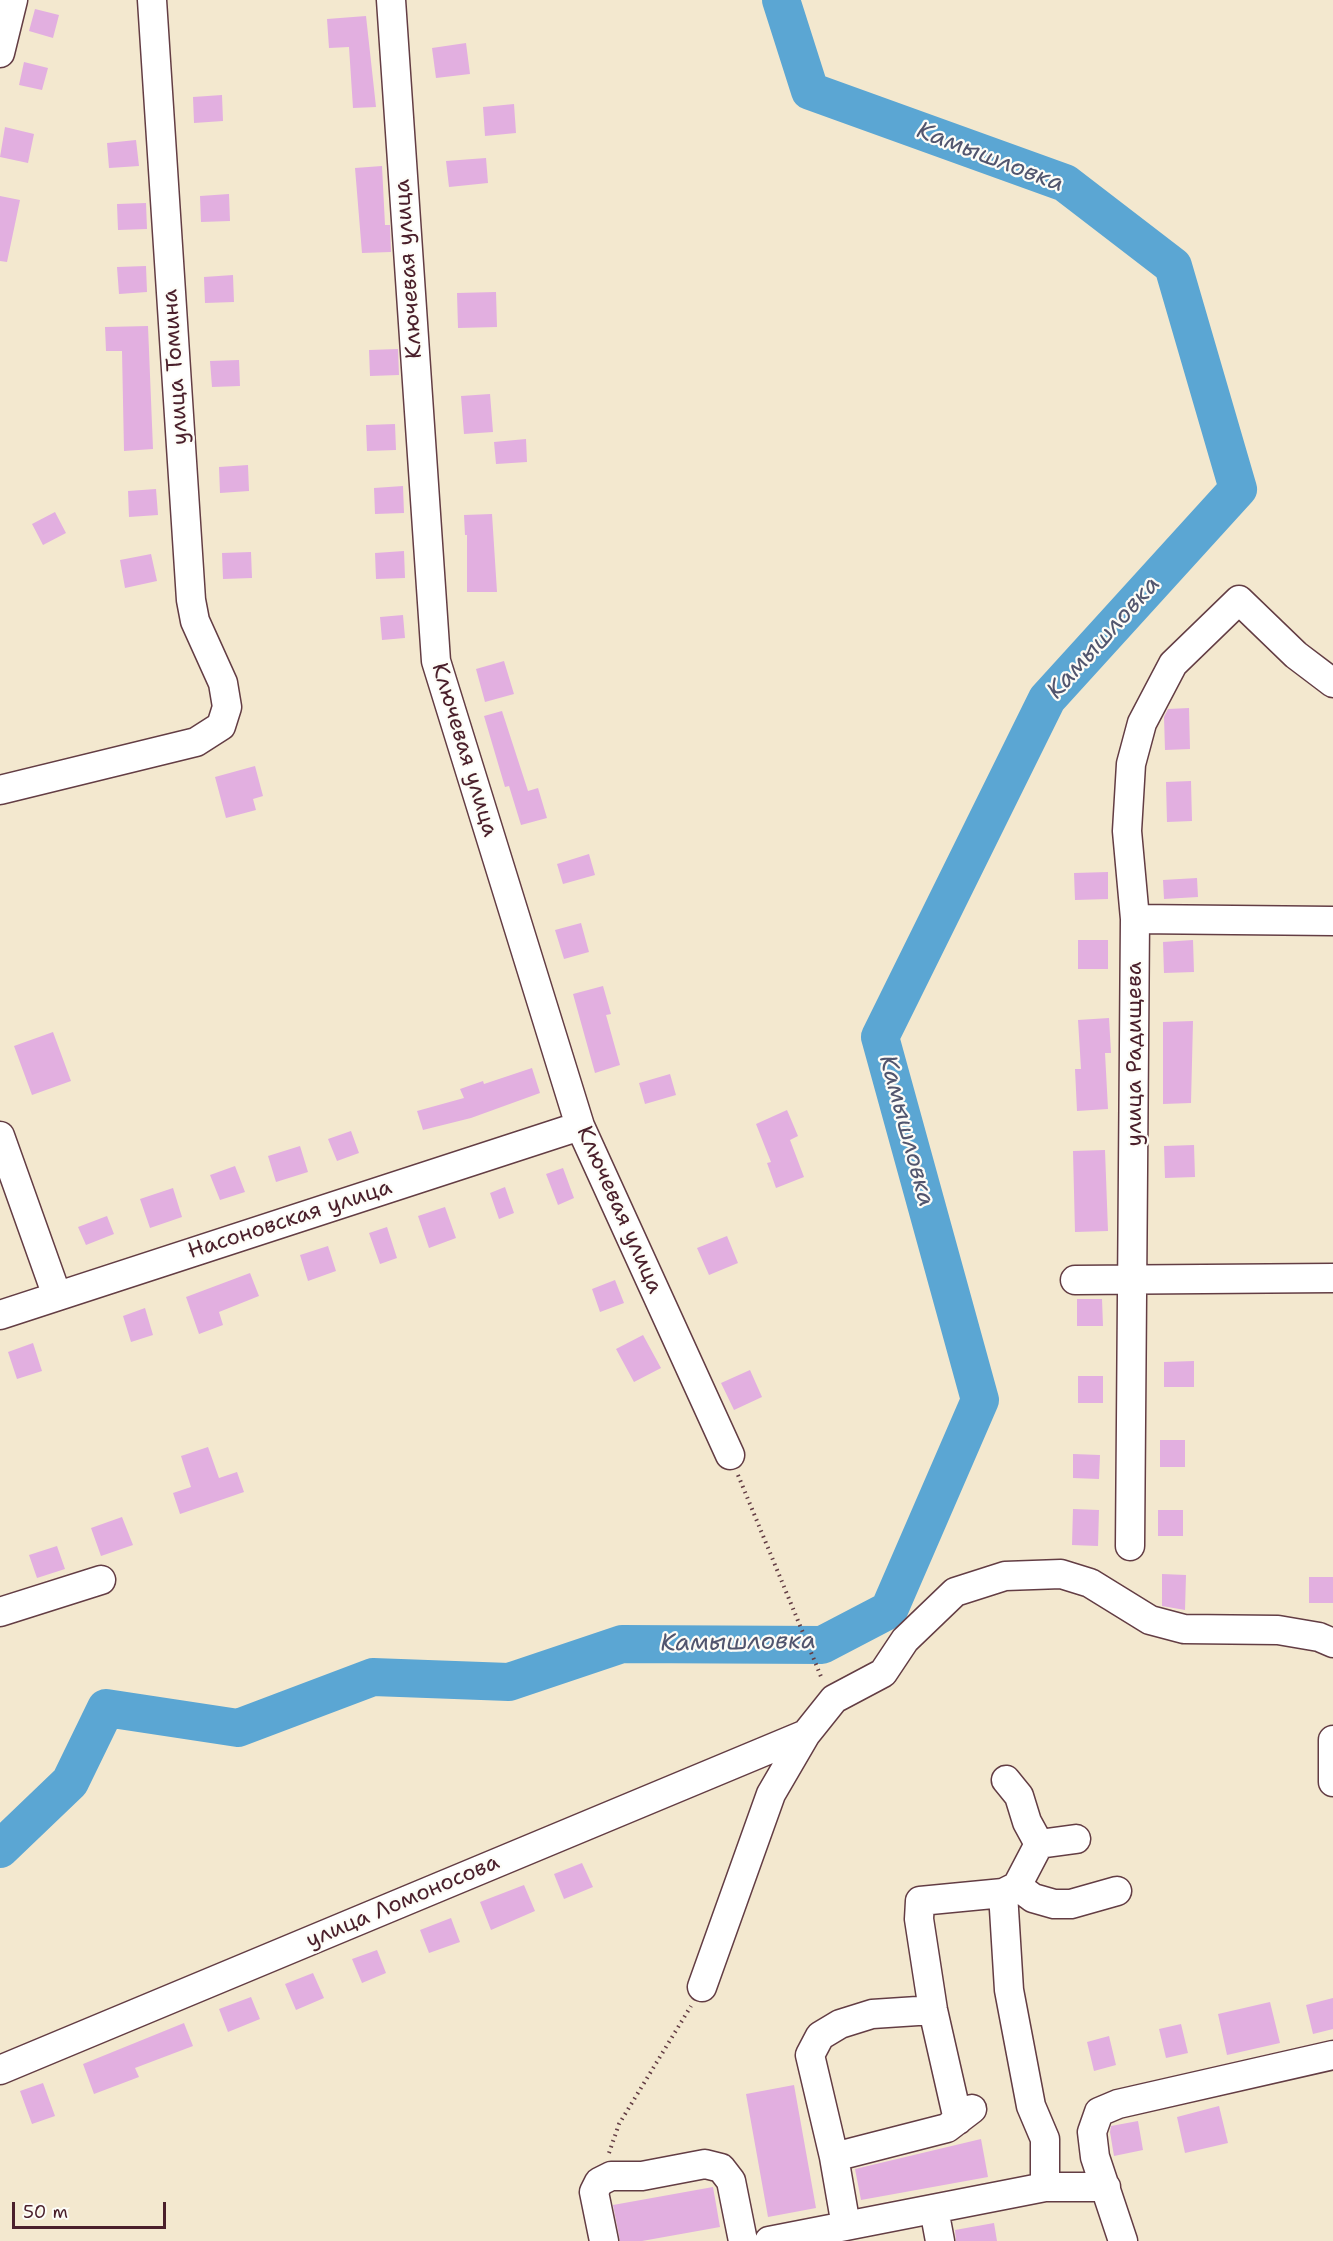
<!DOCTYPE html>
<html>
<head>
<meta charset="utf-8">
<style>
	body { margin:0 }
	#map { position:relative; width:1333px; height:2241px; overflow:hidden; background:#f3e8cf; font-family:"Shantell Sans",sans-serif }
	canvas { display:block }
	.scale { position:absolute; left:12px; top:2202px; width:154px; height:27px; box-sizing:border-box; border:3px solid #4a1f2b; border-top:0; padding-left:8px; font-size:18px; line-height:21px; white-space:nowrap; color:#4a1f2b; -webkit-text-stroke:4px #fdfcf7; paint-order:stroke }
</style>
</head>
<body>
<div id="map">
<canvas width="1333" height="2241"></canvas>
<div class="scale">50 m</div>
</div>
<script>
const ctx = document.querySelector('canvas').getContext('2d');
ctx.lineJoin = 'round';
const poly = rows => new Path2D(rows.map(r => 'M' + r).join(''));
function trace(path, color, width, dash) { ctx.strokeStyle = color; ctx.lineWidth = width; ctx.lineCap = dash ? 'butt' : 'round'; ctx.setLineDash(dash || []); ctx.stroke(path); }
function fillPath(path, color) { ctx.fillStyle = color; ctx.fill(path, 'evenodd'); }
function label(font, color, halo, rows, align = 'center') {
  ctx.font = font + ' "Shantell Sans",sans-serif'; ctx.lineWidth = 4.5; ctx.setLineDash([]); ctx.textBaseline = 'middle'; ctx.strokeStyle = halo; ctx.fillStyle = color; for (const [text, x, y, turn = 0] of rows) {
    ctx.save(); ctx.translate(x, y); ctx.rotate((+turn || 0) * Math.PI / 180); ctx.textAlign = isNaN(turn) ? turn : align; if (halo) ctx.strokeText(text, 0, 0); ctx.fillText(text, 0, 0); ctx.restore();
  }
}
const river = poly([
	[0,1849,70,1782,106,1708,238,1728,373,1677,509,1682,622,1644,822,1645,889,1610,980,1400,880,1037,1047,699,1238,489,1173,266,1065,183,810,91,781,0]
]);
const building = poly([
	[35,9,59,15,53,38,29,31],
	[366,16,376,107,353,108,349,47,329,48,327,19],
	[466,43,470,74,436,78,432,48],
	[24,62,48,68,42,90,19,85],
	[222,95,223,121,194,123,193,97],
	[514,104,516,133,485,136,483,107],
	[5,127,34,134,28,163,0,157],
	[136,140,139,166,109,168,107,143],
	[486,158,488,183,449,187,446,161],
	[382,166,385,225,390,225,391,252,362,253,355,168],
	[229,194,230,221,201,222,200,196],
	[0,196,20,200,7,262,0,261],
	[146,203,147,229,118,230,117,204],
	[146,266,147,292,119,294,117,267],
	[233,275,234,302,205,303,204,277],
	[496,292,497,327,458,328,457,293],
	[148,326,153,449,124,451,122,351,106,351,105,327],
	[398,349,399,375,370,376,369,350],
	[239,360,240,386,212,387,210,361],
	[490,394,493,432,464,434,461,396],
	[395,424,396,450,367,451,366,425],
	[526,439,527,462,496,464,494,442],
	[248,465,249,491,220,493,219,467],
	[403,486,404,513,375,514,374,488],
	[156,489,158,515,129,517,128,491],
	[55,512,66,533,43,545,32,524],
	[492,514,497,592,467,592,467,535,465,535,464,515],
	[404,551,405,578,376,579,375,553],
	[251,552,252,578,223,579,222,553],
	[151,554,157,581,125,588,120,560],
	[403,615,405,638,382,640,380,617],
	[504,661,514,694,485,702,476,669],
	[1189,708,1190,749,1165,750,1164,717,1168,709],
	[502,711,528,791,538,788,547,818,521,825,509,786,505,787,484,716],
	[255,766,263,796,253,799,256,810,226,818,215,777],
	[1191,781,1192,821,1167,822,1166,782],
	[589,854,595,875,563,884,557,864],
	[1108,872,1108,899,1075,900,1074,873],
	[1197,878,1198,897,1164,899,1163,880],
	[581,923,589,952,564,959,555,930],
	[1078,940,1108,940,1108,969,1078,969],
	[1193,940,1194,972,1164,973,1163,942],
	[603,986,611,1014,606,1015,620,1065,595,1073,573,994],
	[1109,1018,1111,1053,1105,1053,1108,1109,1077,1111,1075,1069,1081,1069,1078,1020],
	[1193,1021,1191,1103,1163,1104,1163,1022],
	[53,1032,71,1081,32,1095,14,1046],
	[532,1068,540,1093,471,1118,423,1130,417,1111,464,1098,460,1089,483,1081,484,1084],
	[670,1074,676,1095,645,1104,639,1083],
	[787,1110,798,1136,790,1140,804,1177,776,1188,767,1163,771,1162,756,1124],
	[351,1131,359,1153,337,1161,328,1139],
	[1194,1145,1195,1177,1165,1178,1164,1146],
	[300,1146,308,1172,276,1182,268,1156],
	[1105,1150,1108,1231,1075,1232,1073,1151],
	[235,1166,245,1192,220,1200,210,1175],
	[563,1168,574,1198,558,1205,546,1174],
	[505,1187,514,1213,499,1219,490,1193],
	[173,1188,182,1217,150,1228,140,1199],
	[445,1207,456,1238,429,1248,418,1216],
	[107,1216,114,1234,86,1245,78,1227],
	[387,1227,397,1258,380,1264,369,1233],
	[727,1236,738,1263,709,1275,697,1248],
	[328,1246,336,1271,308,1281,300,1255],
	[250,1273,259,1296,219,1312,223,1325,199,1334,186,1297],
	[615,1280,624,1303,600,1312,592,1289],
	[1077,1299,1102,1299,1103,1326,1077,1326],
	[145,1308,153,1335,131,1342,123,1316],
	[643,1335,661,1368,634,1382,616,1349],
	[33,1343,42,1371,17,1379,8,1352],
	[1194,1361,1194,1387,1164,1387,1164,1362],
	[750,1370,762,1397,734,1410,721,1383],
	[1078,1376,1103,1376,1103,1403,1078,1403],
	[1160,1440,1185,1440,1185,1467,1160,1467],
	[208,1447,219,1478,237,1472,244,1492,180,1514,173,1493,191,1487,181,1456],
	[1073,1454,1100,1455,1099,1479,1073,1478],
	[1073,1509,1099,1510,1098,1546,1072,1545],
	[1158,1510,1183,1510,1183,1536,1158,1536],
	[122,1517,133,1545,101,1556,91,1528],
	[57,1546,65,1569,37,1578,29,1555],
	[1162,1574,1186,1575,1185,1610,1162,1606],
	[1309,1577,1333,1577,1333,1603,1309,1603],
	[582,1863,593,1887,564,1899,554,1874],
	[524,1885,535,1911,491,1930,480,1902],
	[451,1918,460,1942,429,1953,420,1930],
	[377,1950,386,1973,362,1983,352,1959],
	[313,1973,324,1998,296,2010,285,1984],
	[251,1997,260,2019,228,2032,219,2009],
	[1333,1998,1333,2029,1313,2034,1306,2005],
	[1270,2002,1280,2043,1227,2055,1218,2014],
	[184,2023,193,2046,135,2068,139,2077,94,2094,83,2064],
	[1181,2024,1188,2053,1166,2058,1159,2029],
	[1109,2036,1116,2065,1094,2071,1087,2042],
	[43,2083,55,2116,32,2124,20,2091],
	[794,2085,816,2208,768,2217,746,2094],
	[1219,2106,1228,2143,1185,2153,1177,2117],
	[1138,2121,1143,2150,1114,2156,1110,2132,1111,2126],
	[981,2139,988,2177,861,2200,855,2169],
	[713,2187,720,2227,642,2241,620,2241,613,2205],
	[994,2223,997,2241,956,2241,955,2230]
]);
const path = poly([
	[738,1475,822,1679],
	[609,2153,619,2124,691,2006]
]);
const minor = poly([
	[391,0,436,661,580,1126,730,1455],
	[0,53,13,0],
	[0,790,196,742,221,726,227,707,223,683,195,621,191,600,152,0],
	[1135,919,1333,921],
	[0,1136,57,1296],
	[1075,1280,1333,1278],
	[0,1315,580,1126],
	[1130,1546,1135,919,1127,831,1131,764,1142,723,1173,664,1239,600,1296,655,1333,683],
	[0,1612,101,1580],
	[1333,1740,1333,1782],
	[1006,1780,1019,1796,1027,1822,1039,1844],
	[1039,1844,1076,1839],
	[1017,1886,1033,1898,1054,1904,1071,1904,1117,1891],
	[1003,1893,1009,1990,1031,2106,1045,2139,1045,2187],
	[702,1987,771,1794,806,1734,834,1699,883,1673,905,1640,955,1592,1005,1576,1061,1574,1090,1583,1150,1620,1184,1629,1278,1630,1319,1637,1333,1643],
	[0,2070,806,1734],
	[958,2120,933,2010,919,1919,920,1901,1003,1893,1017,1886,1039,1844],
	[834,2157,947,2128,972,2109],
	[934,2209,940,2241],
	[846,2226,834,2157,810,2055,820,2036,840,2024,872,2014,933,2010],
	[604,2241,594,2192,599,2182,611,2176,642,2176,705,2164,721,2168,731,2181,743,2241],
	[769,2241,1045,2187,1106,2187],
	[1123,2241,1095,2157,1092,2132,1099,2112,1118,2104,1333,2055]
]);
const streetNames = [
	["Ключевая улица",409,269,-94],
	["улица Томина",176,367,-94],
	["Ключевая улица",464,750,73],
	["улица Радищева",1135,1054,-90],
	["Ключевая улица",619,1210,66],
	["Насоновская улица",290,1220,-18],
	["улица Ломоносова",403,1902,-23]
];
const waterNames = [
	["Камышловка",990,158,21],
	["Камышловка",1104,638,-48],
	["Камышловка",906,1131,75],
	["Камышловка",738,1643,-1]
];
trace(river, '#5ba6d3', 38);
fillPath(building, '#e2afe0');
trace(minor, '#633d44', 31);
trace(path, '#633d44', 4, [1.5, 4.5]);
trace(minor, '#fff', 28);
label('22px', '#4a1f2b', '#fdfcf7', streetNames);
label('italic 24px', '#51556e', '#fdfcf7', waterNames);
</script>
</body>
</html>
